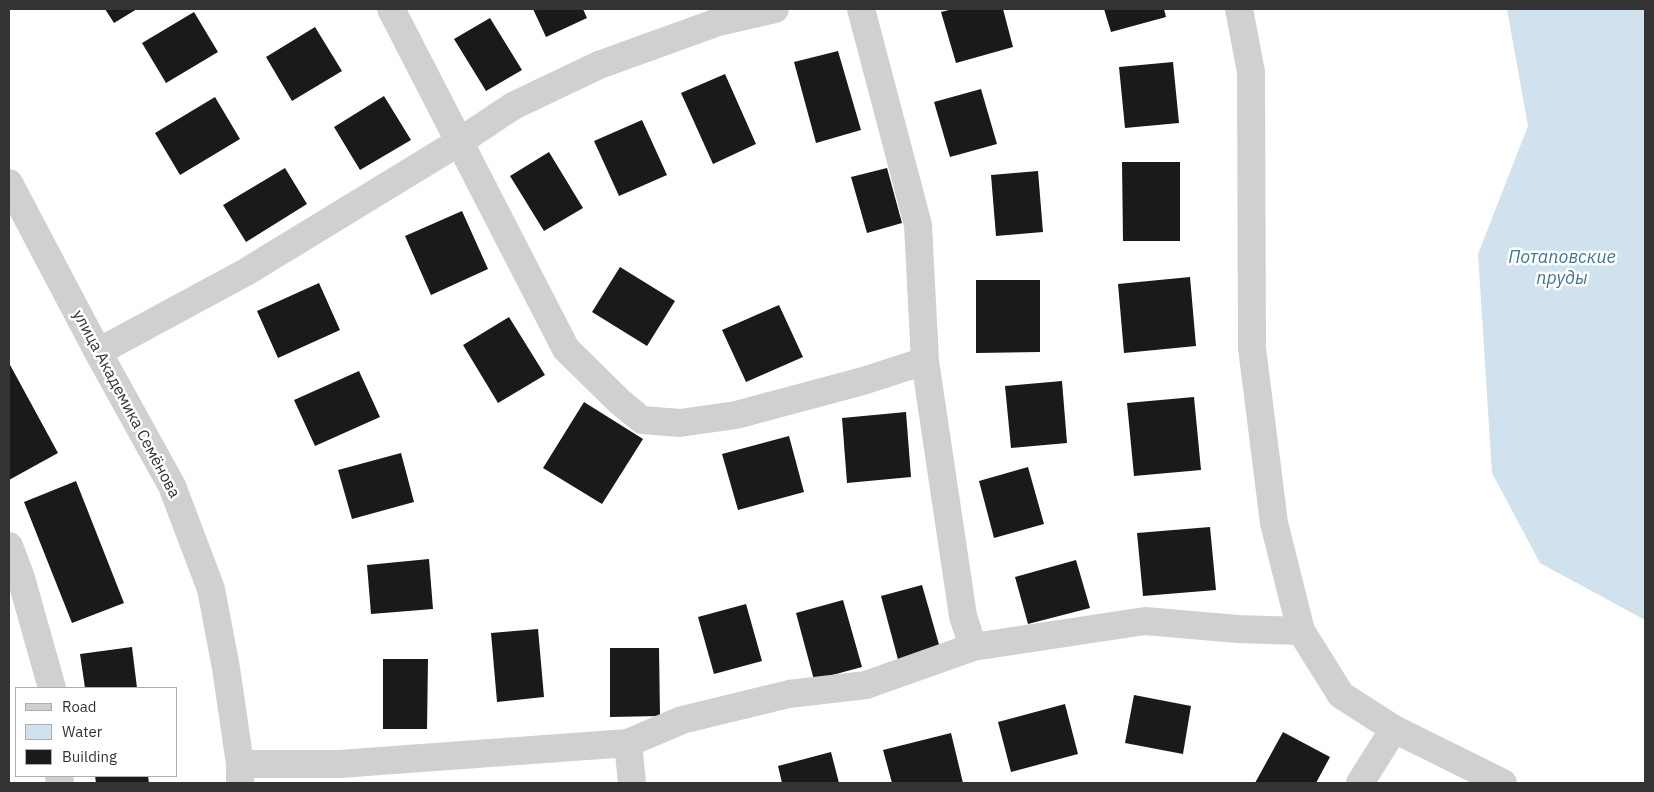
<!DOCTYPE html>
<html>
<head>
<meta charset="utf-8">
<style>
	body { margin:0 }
	#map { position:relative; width:1654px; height:792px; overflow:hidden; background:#fff; font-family:"IBM Plex Sans",sans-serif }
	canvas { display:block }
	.frame { position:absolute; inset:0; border:10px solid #333; pointer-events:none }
	.legend { position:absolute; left:15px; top:687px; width:162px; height:90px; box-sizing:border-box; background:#fff; border:1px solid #adadad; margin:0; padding:6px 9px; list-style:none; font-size:15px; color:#333 }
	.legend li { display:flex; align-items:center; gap:10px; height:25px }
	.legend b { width:25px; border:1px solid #adadad }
</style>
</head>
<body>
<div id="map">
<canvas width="1654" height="792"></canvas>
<div class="frame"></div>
<ul class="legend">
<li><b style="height:6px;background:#d0d0d0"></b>Road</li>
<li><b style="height:14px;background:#cfe2ee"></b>Water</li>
<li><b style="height:14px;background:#1a1a1a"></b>Building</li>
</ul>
</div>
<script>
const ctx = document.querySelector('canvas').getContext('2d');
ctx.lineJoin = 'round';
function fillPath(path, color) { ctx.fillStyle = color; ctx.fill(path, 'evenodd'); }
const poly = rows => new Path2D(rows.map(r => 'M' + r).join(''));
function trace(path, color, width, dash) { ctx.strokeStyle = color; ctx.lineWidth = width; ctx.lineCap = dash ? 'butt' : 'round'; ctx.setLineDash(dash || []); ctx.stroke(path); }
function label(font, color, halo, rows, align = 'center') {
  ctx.font = font + ' "IBM Plex Sans",sans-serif'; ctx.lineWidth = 5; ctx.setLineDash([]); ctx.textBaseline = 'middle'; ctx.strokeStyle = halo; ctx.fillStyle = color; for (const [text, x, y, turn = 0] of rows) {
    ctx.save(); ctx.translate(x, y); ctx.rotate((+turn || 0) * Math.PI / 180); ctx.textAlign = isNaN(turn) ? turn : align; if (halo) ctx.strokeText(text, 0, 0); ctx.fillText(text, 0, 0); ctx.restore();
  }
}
const water = poly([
	[1507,9,1645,9,1645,620,1540,563,1492,473,1478,254,1528,126]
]);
const building = poly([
	[105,9,137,9,114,23],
	[533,9,583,9,587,18,546,37],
	[953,9,1003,9,1013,47,956,63,941,12],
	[1104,9,1164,9,1166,17,1111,32],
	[194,12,218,52,166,83,142,43],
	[490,18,522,70,486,91,454,39],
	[315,27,342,71,292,101,266,57],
	[838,51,861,130,816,143,794,62],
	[1173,62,1179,123,1125,128,1119,67],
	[725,74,756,144,713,164,681,93],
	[981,89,997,144,950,157,934,102],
	[384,96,411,140,360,170,334,127],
	[215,97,240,139,180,175,155,133],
	[642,120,667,175,619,196,594,141],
	[549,152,583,208,544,231,510,176],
	[1122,162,1180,162,1180,241,1123,241],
	[285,168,307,204,246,242,223,205],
	[887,168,902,223,867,233,851,177],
	[1038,171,1043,232,996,236,991,175],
	[462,211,488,269,431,295,405,236],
	[620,267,675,301,647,346,592,312],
	[1190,277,1196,346,1124,353,1118,284],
	[976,280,1040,280,1040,352,976,353],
	[319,283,340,330,278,358,257,311],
	[779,305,803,357,746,382,722,330],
	[509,317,545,375,498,403,463,345],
	[9,363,58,453,9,480],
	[359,371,380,417,315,446,294,400],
	[1062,381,1067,443,1011,448,1005,386],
	[1194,397,1201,470,1134,476,1127,403],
	[584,402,643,439,602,504,543,468],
	[906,412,911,477,847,483,842,418],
	[789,436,804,492,738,510,722,454],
	[401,453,414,502,352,519,338,470],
	[1028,467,1044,524,994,538,979,481],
	[76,481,124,603,72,623,24,502],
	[1210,527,1216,590,1143,596,1137,533],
	[429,559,433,609,371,614,367,565],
	[1076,560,1090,608,1028,624,1015,577],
	[922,585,942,655,900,667,881,596],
	[843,600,862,667,814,680,796,613],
	[746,604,762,661,714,674,698,617],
	[538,629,544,697,497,702,491,633],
	[132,647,137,688,85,688,80,654],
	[610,648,659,648,660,716,610,717],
	[383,659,428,659,427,729,383,729],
	[1134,695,1191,706,1183,754,1125,743],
	[1065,704,1078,754,1011,772,998,722],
	[1283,732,1330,757,1316,783,1255,783],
	[951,733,963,783,892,783,883,750],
	[831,752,839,783,782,783,778,766],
	[95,776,148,776,149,783,96,783]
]);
const minor = poly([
	[391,9,566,349,620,402,642,420,680,423,736,415,863,381,925,361],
	[861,9,918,225,925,361,963,616,973,647],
	[1239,9,1251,72,1252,348,1274,523,1301,631,1341,695,1394,729,1503,783],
	[9,183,98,352,172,486,211,589,226,668,240,764,240,783],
	[98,352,246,272,459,142,513,106,599,65,718,22,775,9],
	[9,546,21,578,52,688],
	[628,743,632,783],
	[240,764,339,764,628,743,682,720,789,694,866,685,973,647,1145,621,1238,629,1301,631],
	[59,776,60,783],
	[1360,783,1394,729]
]);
const streetNames = [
	["улица Академика Семёнова",126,404,62]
];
const waterNames = [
	["Потаповские",1562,258],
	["пруды",1562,279]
];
fillPath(water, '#cfe2ee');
fillPath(building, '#1a1a1a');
trace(minor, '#d0d0d0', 28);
label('16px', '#333', '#fff', streetNames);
label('italic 18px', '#3f7597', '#fff', waterNames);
</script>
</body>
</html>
